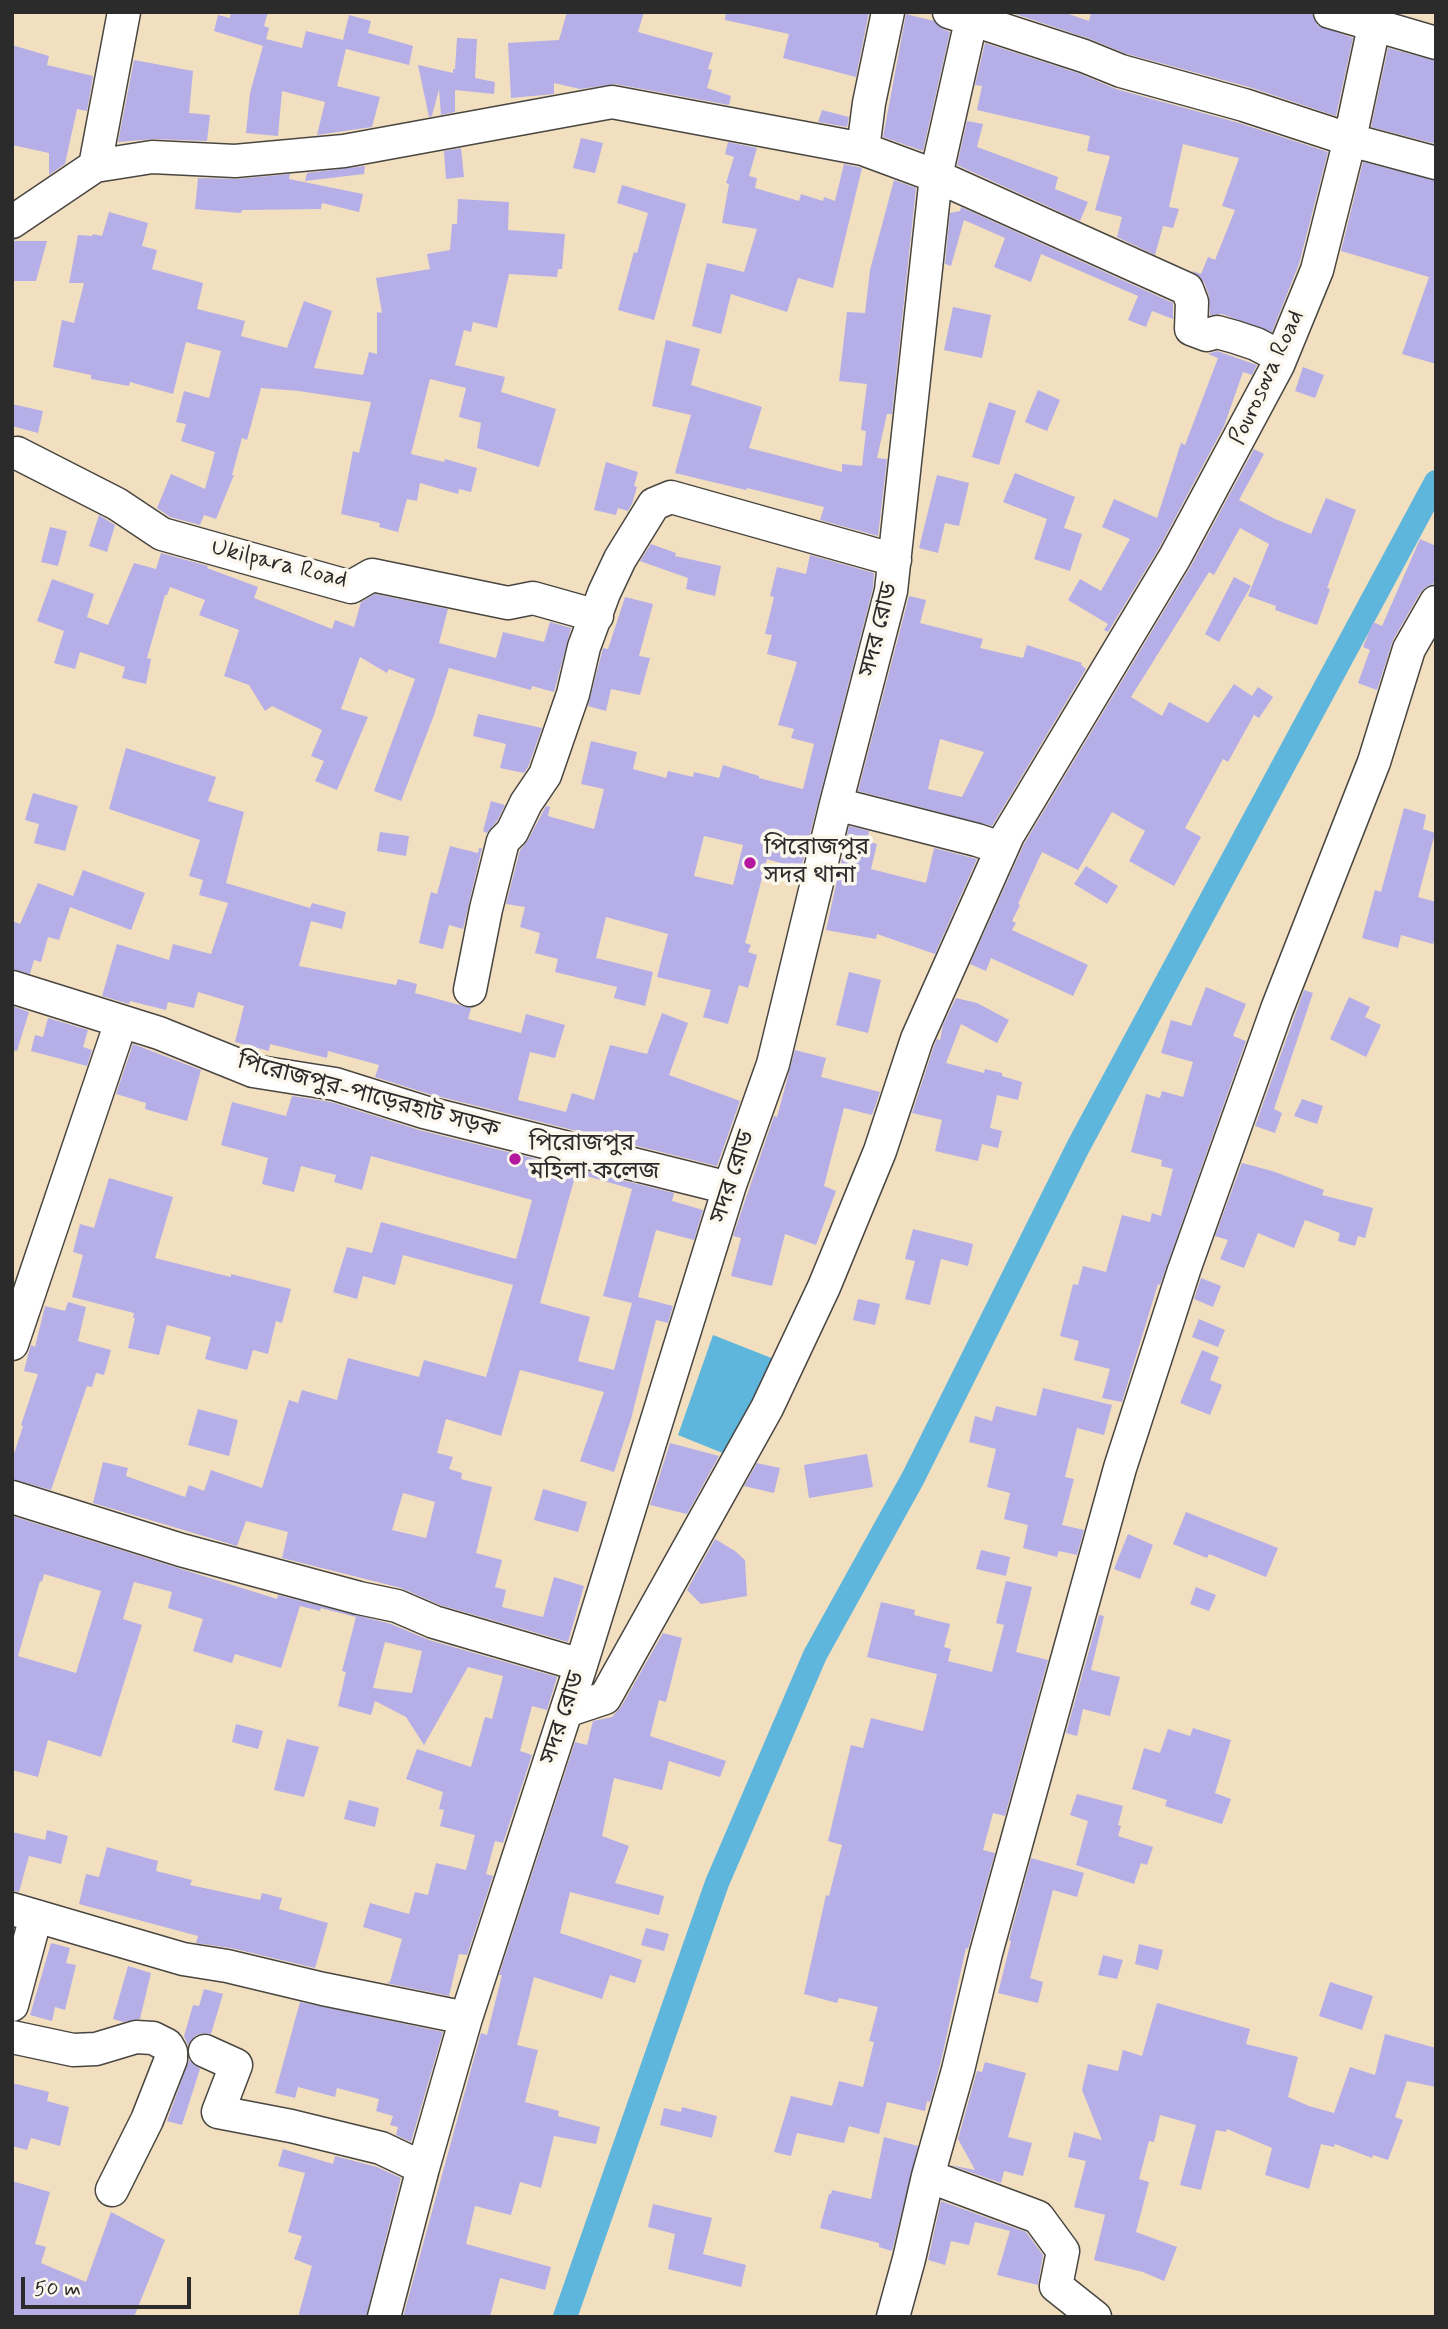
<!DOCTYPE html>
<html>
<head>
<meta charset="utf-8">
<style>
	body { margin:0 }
	#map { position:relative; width:1448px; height:2329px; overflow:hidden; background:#f1dfc0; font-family:Mynerve,sans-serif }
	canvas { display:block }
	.frame { position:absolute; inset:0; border:14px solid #2b2b2b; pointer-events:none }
	.scale { position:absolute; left:21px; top:2277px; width:170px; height:32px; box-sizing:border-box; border:4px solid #2b2b2b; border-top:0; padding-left:9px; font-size:21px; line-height:24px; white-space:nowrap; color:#2b2b2b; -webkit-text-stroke:5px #fbf7ec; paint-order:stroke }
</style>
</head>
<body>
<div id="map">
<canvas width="1448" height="2329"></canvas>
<div class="frame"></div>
<div class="scale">50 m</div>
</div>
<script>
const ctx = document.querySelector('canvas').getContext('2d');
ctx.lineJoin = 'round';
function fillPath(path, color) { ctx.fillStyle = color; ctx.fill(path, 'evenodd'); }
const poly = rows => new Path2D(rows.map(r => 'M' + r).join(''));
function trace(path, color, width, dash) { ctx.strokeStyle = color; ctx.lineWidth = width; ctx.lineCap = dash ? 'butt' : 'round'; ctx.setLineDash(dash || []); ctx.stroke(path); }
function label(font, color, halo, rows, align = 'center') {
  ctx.font = font + ' Mynerve,"Noto Sans Bengali",sans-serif'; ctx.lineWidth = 7; ctx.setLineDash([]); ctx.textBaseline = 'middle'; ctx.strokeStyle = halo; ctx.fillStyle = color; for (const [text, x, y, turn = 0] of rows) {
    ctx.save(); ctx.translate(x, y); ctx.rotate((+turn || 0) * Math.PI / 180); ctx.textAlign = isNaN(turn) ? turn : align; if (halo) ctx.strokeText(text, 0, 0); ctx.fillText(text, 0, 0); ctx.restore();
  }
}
const water = poly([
	[713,1335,774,1359,730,1456,678,1435]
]);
const canal = poly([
	[565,2317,717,1883,815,1655,913,1478,1078,1147,1436,482]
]);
const building = poly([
	[231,12,268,12,264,26,269,28,266,39,302,48,306,31,343,40,349,15,371,21,368,33,413,46,409,65,346,49,337,86,380,97,372,127,317,135,325,102,282,91,278,136,246,133,250,93,263,46,214,31,218,15,230,18],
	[567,12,644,12,638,32,713,53,708,69,712,70,707,88,731,96,729,105,615,84,580,89,554,83,554,94,511,98,508,43,559,40],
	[726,12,869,12,856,77,783,58,789,34,725,20],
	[1009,12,1063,12,1089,21,1091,12,1312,12,1317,25,1353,38,1336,116,1249,87,1127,54,1090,39],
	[906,14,934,21,943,29,950,32,923,151,883,137],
	[457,38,477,39,475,78,495,82,494,94,455,90,455,112,441,115,439,89,432,116,429,117,418,65,453,73,453,69,455,69],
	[985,43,1078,73,1116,89,1239,123,1328,152,1299,264,1272,332,1222,314,1210,315,1209,296,1204,282,1192,271,1201,274,1208,257,1215,260,1235,210,1222,206,1239,158,1183,144,1169,207,1179,209,1173,228,1163,226,1155,255,1117,237,1122,217,1095,210,1110,156,1087,151,1090,136,977,110,982,86,975,85],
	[12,45,49,56,47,65,93,76,87,111,77,109,65,164,49,175,49,153,12,145],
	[1388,48,1436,61,1436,144,1371,127],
	[134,60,193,71,189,113,210,115,207,141,153,139,118,142],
	[822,110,849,117,847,127,818,122],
	[967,121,983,124,977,147,1058,177,1055,189,1088,202,1080,221,957,165],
	[581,138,603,143,595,173,573,168],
	[728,142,757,148,749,176,757,178,755,188,799,201,801,194,823,201,824,197,835,201,844,164,862,168,833,288,798,278,787,312,731,294,721,334,692,326,707,263,744,272,757,229,722,223,729,184,726,183,734,157,725,154],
	[461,148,464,177,446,179,444,151],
	[1363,162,1436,181,1436,364,1402,354,1429,277,1341,251],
	[365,166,364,174,305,181,307,173],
	[290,174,289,179,363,194,359,212,322,203,321,209,242,210,241,213,195,209,198,178,237,179],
	[894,180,916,188,892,414,887,414,877,458,887,459,878,536,820,520,824,507,747,488,746,490,675,473,691,415,652,406,666,340,700,349,691,385,762,407,749,448,842,472,842,464,862,466,866,431,861,430,867,384,839,381,847,312,865,313,870,270],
	[622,185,686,204,654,320,618,310,634,252,637,253,648,213,617,203],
	[458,199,509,202,508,230,565,234,562,269,558,269,557,277,509,274,497,328,473,322,471,332,464,330,455,365,505,377,501,392,556,409,539,467,477,448,481,423,459,417,466,388,430,379,411,454,444,462,445,459,477,468,471,492,459,489,458,494,420,483,417,501,407,499,398,532,379,527,380,523,341,514,353,451,359,453,371,402,299,391,261,388,247,440,242,438,232,475,234,475,216,519,204,515,200,525,170,517,157,508,171,474,205,489,215,452,181,441,186,424,176,422,184,391,209,398,221,351,186,342,173,394,130,382,129,386,91,379,91,375,53,367,62,320,74,323,84,283,69,283,78,235,92,236,93,234,102,236,109,212,148,223,142,246,157,250,152,269,203,283,197,309,245,321,241,336,287,348,304,301,332,311,314,368,363,375,369,352,377,354,377,312,382,313,376,278,430,269,427,254,450,250,452,224,457,224],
	[961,207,1173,303,1173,319,1152,311,1146,327,1128,320,1138,296,1041,254,1031,282,994,267,1005,238,964,220,951,266,945,264,950,213,960,211],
	[12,241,47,241,36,281,12,281],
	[953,307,991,315,982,358,944,350],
	[1217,351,1257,365,1252,375,1243,372,1224,426,1159,548,1108,632,1104,630,1108,624,1068,600,1080,579,1101,591,1130,539,1102,527,1114,499,1157,518,1181,443,1185,445,1218,358,1208,354],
	[1303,367,1324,375,1315,398,1295,391],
	[1038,390,1060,400,1047,431,1025,422],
	[989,402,1016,411,999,465,972,457],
	[12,404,43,411,38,433,12,426],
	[1254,449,1264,454,1239,500,1273,518,1311,534,1326,498,1356,510,1327,588,1330,589,1317,625,1275,610,1276,606,1248,596,1269,544,1240,528,1214,575,1209,572,1131,697,1162,716,1169,702,1208,723,1234,684,1252,696,1258,687,1273,697,1259,718,1254,715,1228,762,1223,759,1185,828,1201,837,1174,886,1129,861,1145,831,1112,812,1078,870,1042,852,1018,904,1020,905,1012,921,1016,923,1012,930,1088,965,1073,996,991,958,986,971,970,964,1024,844,1191,566],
	[606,462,638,472,634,486,637,487,632,504,628,511,618,508,616,515,594,510],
	[1015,473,1075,497,1064,528,1082,534,1070,571,1034,559,1047,519,1003,502],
	[937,475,969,483,959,526,945,523,938,553,919,548],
	[99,515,115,525,107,552,89,546],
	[50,527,67,531,58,566,41,562],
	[1420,539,1436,546,1436,578,1433,584,1426,587,1420,593,1393,640,1377,690,1358,683,1370,650,1363,647,1373,622,1382,626],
	[651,544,676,553,675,556,721,566,715,596,686,589,688,578,640,561],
	[161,553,208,566,207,568,258,587,254,598,332,629,335,620,354,627,361,602,375,594,448,609,439,643,496,658,503,632,544,642,550,622,571,628,554,692,532,686,531,690,449,668,434,715,401,801,374,791,415,679,389,669,387,673,360,657,341,709,368,717,337,790,315,781,324,761,311,756,322,730,272,706,265,711,249,685,224,676,239,630,199,615,205,600,170,587,167,595,165,595,147,658,151,659,146,684,122,678,125,667,80,652,75,669,54,663,64,631,37,621,52,579,94,594,87,617,108,625,134,563,156,569],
	[810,555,874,573,873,588,801,869,767,859,745,943,751,945,748,952,757,955,748,988,739,985,728,1024,703,1017,711,990,657,977,668,934,606,917,596,958,653,972,645,1006,614,998,617,987,555,972,558,959,535,953,540,933,520,927,525,907,506,904,520,850,528,840,546,806,550,807,548,816,594,829,604,789,581,784,591,741,637,752,633,769,666,778,668,771,693,777,694,772,719,778,723,765,759,776,759,778,803,789,814,744,791,738,794,729,778,725,797,662,767,654,772,635,765,634,774,597,770,596,777,567,806,574],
	[704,836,743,845,733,885,694,876],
	[1234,577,1251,586,1219,642,1205,634],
	[909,596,926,600,920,623,983,639,980,648,1023,658,1027,645,1082,663,1081,665,1086,669,992,826,858,791],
	[940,739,984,752,962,797,928,789],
	[625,597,653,604,639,656,650,658,640,695,611,689,606,711,588,706,602,652,603,648,608,649],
	[478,714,542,728,528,767,524,773,500,768,506,744,473,736],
	[126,748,216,777,208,801,244,812,226,883,310,908,312,903,346,912,342,929,311,921,299,966,396,985,398,979,417,984,415,993,471,1008,468,1019,521,1033,526,1014,565,1025,555,1058,530,1052,518,1100,566,1112,572,1093,594,1100,610,1045,647,1054,662,1013,688,1023,669,1075,740,1101,717,1166,429,1094,375,1077,379,1065,328,1051,327,1058,270,1044,269,1051,235,1042,244,1006,198,992,194,1008,168,1002,166,1010,130,1001,129,1004,102,996,117,944,169,960,173,944,211,954,228,903,199,895,203,880,189,876,200,840,109,809],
	[33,793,78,806,65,851,34,843,39,824,25,820],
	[491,801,505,805,497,821,487,833,483,831],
	[1404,808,1426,815,1423,829,1435,833,1418,897,1436,902,1436,934,1433,944,1401,935,1398,948,1362,938,1375,890,1381,892],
	[849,826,869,831,867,841,877,844,871,869,926,883,934,848,977,859,935,954,877,934,876,939,826,930],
	[380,832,409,836,406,856,377,851],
	[450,846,478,853,479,848,482,848,463,929,449,925,443,949,419,943,431,892,437,894],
	[1086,866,1118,886,1107,904,1074,884],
	[83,870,145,893,131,930,70,907,59,940,48,937,41,962,34,960,30,974,12,969,12,921,20,924,38,883,73,896],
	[849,972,881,980,868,1033,836,1025],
	[1206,987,1246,1004,1233,1036,1246,1041,1160,1285,1158,1284,1122,1402,1102,1398,1110,1369,1074,1360,1079,1341,1060,1336,1073,1284,1078,1285,1083,1266,1106,1272,1122,1215,1150,1222,1152,1213,1161,1216,1173,1169,1161,1166,1162,1160,1131,1152,1146,1094,1160,1098,1162,1091,1183,1097,1193,1062,1161,1053,1171,1020,1191,1026],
	[1304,990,1313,993,1274,1109,1282,1113,1275,1133,1255,1126],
	[1349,997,1370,1007,1365,1017,1381,1025,1366,1057,1330,1039],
	[956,998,977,1003,1009,1020,997,1043,961,1024,946,1063,984,1073,985,1069,1002,1073,1002,1076,1022,1082,1018,1100,997,1095,990,1128,1002,1131,998,1148,982,1144,978,1161,935,1151,942,1120,912,1113,934,1046,937,1039,940,1040,943,1025],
	[12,1006,29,1012,17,1051,12,1050],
	[48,1018,88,1030,83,1047,92,1050,87,1066,31,1051,35,1035,43,1037],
	[133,1044,201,1070,187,1121,145,1109,146,1103,116,1094],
	[795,1050,826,1058,821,1077,880,1092,872,1115,844,1108,824,1186,836,1191,816,1245,785,1234,772,1286,731,1276,741,1238,733,1236,774,1116,777,1117],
	[292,1096,331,1102,419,1130,674,1193,672,1201,703,1210,694,1240,656,1230,638,1297,673,1306,668,1323,656,1320,631,1419,614,1472,580,1461,604,1392,520,1370,501,1436,446,1419,437,1453,453,1457,449,1469,462,1473,461,1479,492,1487,476,1553,502,1560,495,1587,506,1590,502,1607,543,1617,554,1577,584,1586,568,1642,440,1605,401,1588,282,1558,288,1532,246,1521,237,1546,93,1503,103,1462,128,1468,126,1476,185,1497,189,1485,204,1491,211,1470,262,1488,289,1400,298,1403,302,1390,337,1400,348,1358,419,1377,424,1360,486,1377,513,1285,403,1255,395,1285,363,1276,357,1299,333,1292,347,1247,372,1253,381,1222,516,1259,532,1200,371,1156,362,1190,334,1182,336,1175,301,1166,294,1192,262,1184,268,1158,221,1145,232,1102,286,1116],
	[576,1173,632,1189,603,1296,632,1303,614,1370,578,1361,590,1317,540,1303],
	[403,1493,435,1502,426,1538,392,1530],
	[1302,1099,1323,1106,1317,1124,1294,1116],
	[1242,1163,1272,1171,1324,1190,1322,1195,1373,1208,1365,1238,1358,1236,1355,1246,1338,1241,1340,1233,1305,1220,1294,1248,1258,1233,1244,1268,1220,1259,1228,1240,1215,1236],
	[109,1178,173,1197,155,1258,231,1277,231,1274,291,1289,282,1323,276,1321,268,1354,253,1350,247,1370,205,1359,211,1337,167,1325,159,1355,128,1348,135,1318,133,1318,134,1313,72,1297,83,1255,73,1252,80,1224,94,1228],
	[913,1229,973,1244,968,1266,941,1259,930,1305,905,1299,915,1261,905,1259],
	[1201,1278,1221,1286,1213,1307,1194,1299],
	[858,1299,880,1304,875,1325,853,1320],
	[68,1302,86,1307,78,1341,111,1350,104,1375,96,1373,92,1387,87,1386,51,1490,12,1479,12,1460,23,1426,21,1425,38,1374,24,1371,29,1351,31,1345,35,1347,45,1306,65,1311],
	[1199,1319,1225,1330,1218,1347,1192,1337],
	[1202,1350,1219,1357,1210,1380,1222,1385,1210,1415,1180,1403],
	[1043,1388,1112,1405,1104,1435,1077,1428,1065,1477,1074,1479,1062,1525,1084,1530,1077,1555,1059,1551,1057,1557,1023,1548,1028,1525,1004,1519,1010,1493,987,1487,996,1449,969,1442,975,1416,992,1421,996,1406,1036,1416],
	[198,1409,238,1420,229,1456,188,1445],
	[670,1443,719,1456,687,1514,650,1505],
	[867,1454,873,1487,809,1498,804,1465],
	[757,1463,780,1468,774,1493,744,1486],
	[543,1489,587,1502,578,1532,534,1520],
	[1186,1512,1278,1548,1266,1577,1209,1554,1207,1558,1173,1544],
	[12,1516,277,1599,278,1595,391,1624,429,1640,557,1677,547,1710,532,1706,520,1751,532,1755,503,1843,495,1841,486,1874,493,1876,467,1955,459,1954,449,1996,386,1983,390,1982,402,1939,363,1927,370,1903,409,1914,415,1892,428,1895,436,1863,466,1870,475,1835,440,1826,444,1810,439,1809,443,1792,406,1779,417,1749,471,1767,485,1717,492,1719,503,1676,468,1667,424,1745,406,1717,375,1701,371,1715,338,1706,346,1672,342,1671,356,1617,321,1608,320,1611,300,1606,281,1668,235,1654,232,1663,193,1651,203,1619,168,1608,172,1592,134,1582,123,1619,142,1625,101,1757,48,1740,38,1777,12,1770],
	[44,1574,101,1591,76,1673,18,1656,40,1581,42,1582],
	[385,1642,422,1651,412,1693,373,1688],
	[1128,1534,1153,1545,1140,1579,1114,1569],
	[715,1539,735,1551,745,1560,747,1596,701,1604,687,1590],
	[981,1550,1010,1557,1006,1576,976,1569],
	[1006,1581,1032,1587,1016,1652,1048,1660,1005,1816,993,1813,983,1850,995,1853,968,1949,966,1948,941,2061,930,2102,927,2101,925,2111,887,2102,879,2134,849,2126,844,2143,797,2133,791,2156,774,2152,791,2096,832,2106,839,2081,863,2087,874,2042,869,2041,878,2007,839,1998,837,2003,804,1994,826,1895,829,1896,842,1845,828,1841,851,1745,863,1748,871,1718,923,1731,937,1674,867,1657,881,1602,915,1610,914,1615,950,1624,944,1647,951,1649,948,1661,992,1672,1004,1625,996,1623],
	[1196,1587,1216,1595,1209,1611,1190,1604],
	[1099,1615,1104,1616,1091,1670,1120,1677,1110,1716,1083,1709,1077,1736,1066,1733],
	[663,1633,682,1638,666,1702,659,1700,650,1736,726,1761,720,1777,669,1761,662,1790,614,1778,602,1836,629,1846,615,1883,664,1896,659,1915,570,1892,560,1933,642,1960,635,1983,610,1975,602,1999,534,1977,517,2045,538,2050,525,2102,559,2111,558,2116,600,2127,596,2144,554,2136,541,2188,520,2182,511,2215,475,2206,466,2244,551,2267,545,2290,500,2278,490,2317,403,2317,481,2033,487,2035,502,1975,499,1975,575,1742,587,1745,593,1721,612,1717,621,1707],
	[236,1724,263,1731,258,1749,232,1742],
	[1193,1728,1231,1740,1215,1793,1231,1799,1222,1824,1165,1806,1167,1800,1132,1789,1144,1748,1160,1753,1168,1729,1190,1736],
	[287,1739,319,1747,304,1797,274,1790],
	[1077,1794,1123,1806,1118,1825,1121,1826,1118,1836,1153,1847,1147,1865,1141,1863,1134,1884,1076,1865,1088,1821,1070,1815],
	[349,1800,379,1808,375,1827,344,1819],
	[47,1830,68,1836,61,1864,29,1856,19,1892,12,1891,12,1832,45,1840],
	[107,1847,158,1861,156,1871,192,1880,190,1885,260,1900,262,1893,282,1898,279,1909,328,1923,315,1968,231,1948,196,1943,198,1936,79,1904,86,1874,99,1877],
	[1031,1858,1084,1873,1077,1897,1053,1890,1030,1978,1043,1982,1038,2003,998,1993,1011,1941,1009,1940],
	[646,1928,669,1934,664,1951,641,1945],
	[51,1943,70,1948,66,1963,76,1965,65,2010,55,2007,52,2021,30,2015],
	[1139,1944,1163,1950,1158,1970,1135,1964],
	[1103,1955,1123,1960,1117,1979,1098,1975],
	[128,1966,151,1973,140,2019,123,2022,113,2019],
	[1330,1982,1373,1996,1362,2030,1319,2016],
	[204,1989,223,1994,211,2034,203,2033,195,2036,188,2046,184,2036,193,2005,199,2006],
	[300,2002,443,2032,411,2142,396,2135,398,2127,390,2125,393,2116,376,2111,379,2099,337,2088,335,2097,298,2087,295,2098,275,2093],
	[1157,2003,1250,2029,1246,2044,1298,2057,1288,2097,1309,2106,1334,2113,1350,2067,1375,2075,1385,2034,1436,2048,1436,2087,1407,2081,1395,2117,1403,2120,1388,2160,1373,2155,1372,2158,1335,2144,1334,2147,1321,2144,1309,2189,1265,2175,1272,2148,1227,2129,1226,2132,1216,2130,1201,2190,1180,2185,1196,2125,1160,2115,1154,2142,1149,2141,1139,2179,1149,2182,1136,2232,1177,2247,1164,2281,1143,2272,1094,2260,1105,2215,1074,2207,1086,2161,1068,2157,1074,2132,1102,2140,1082,2090,1088,2064,1118,2071,1123,2050,1142,2056],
	[189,2060,200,2069,182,2125,167,2121],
	[985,2062,1026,2073,1008,2137,1032,2143,1023,2176,1004,2171,1001,2183,950,2165,975,2170,958,2139,977,2071,982,2072],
	[12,2083,49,2092,47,2101,69,2107,60,2146,31,2138,27,2150,12,2146],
	[682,2107,717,2116,712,2138,660,2125,664,2108,681,2112],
	[884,2137,918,2146,892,2251,879,2247,879,2243,820,2228,829,2194,831,2194,832,2190,871,2199],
	[283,2149,333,2164,335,2156,377,2167,401,2178,366,2317,298,2317,312,2266,294,2259,302,2236,288,2232,305,2173,278,2166],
	[12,2181,50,2192,35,2244,46,2247,41,2263,86,2282,111,2212,165,2240,134,2317,12,2317],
	[941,2201,1026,2232,1043,2255,1038,2285,997,2275,1010,2231,975,2222,969,2245,951,2241,945,2265,928,2260],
	[653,2204,712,2218,703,2254,746,2265,741,2287,668,2269,675,2234,648,2227]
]);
const minor = poly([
	[949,12,1084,56,1121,71,1244,105,1354,141,1436,163],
	[1330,12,1436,43],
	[863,149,869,103,888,12],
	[95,166,124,12],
	[12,222,95,166,152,157,235,161,344,151,612,102,863,149,936,176,1187,289,1192,302,1191,329,1207,335,1217,332,1235,337,1256,344,1281,357],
	[17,453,117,504,162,534,351,587,372,575,508,603,533,598,597,616],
	[836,804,977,840,1001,848],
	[12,987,159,1033,253,1071,335,1084,424,1112,729,1188],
	[470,990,486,909,503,841,512,832,526,803,545,775,573,694,584,647,604,593,620,559,654,504,671,497,895,560],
	[12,1344,121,1022],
	[12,1497,181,1550,359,1598,397,1606,434,1622,581,1665],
	[566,1711,605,1698,767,1408,824,1287,880,1151,917,1039,1008,835,1175,557,1278,365,1317,270,1350,139,1377,12],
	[12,1909,183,1959,227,1966,323,1989,466,2018],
	[12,2005,36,1916],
	[12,2037,73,2050,96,2049,136,2037,153,2038,167,2045,171,2052,171,2059,147,2120,112,2190],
	[205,2051,236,2065,218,2112,291,2126,381,2148,423,2168],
	[928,2176,1038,2217,1063,2251,1056,2286,1095,2317],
	[384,2317,423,2168,466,2018,581,1665,729,1188,773,1064,836,804,891,591,936,176,973,12],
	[893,2317,909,2259,928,2176,958,2070,986,1953,1120,1468,1184,1270,1277,1009,1374,762,1409,649,1436,602]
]);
const markers = [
	[750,863,7,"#b5179e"],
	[515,1159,7,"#b5179e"]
];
const streetNames = [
	["Pourosova Road",1268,378,-65],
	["Ukilpara Road",279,565,14],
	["সদর রোড",880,630,-76],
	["পিরোজপুর-পাড়েরহাট সড়ক",368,1097,15],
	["সদর রোড",734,1177,-72],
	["সদর রোড",564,1718,-72]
];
const poiNames = [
	["পিরোজপুর",764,849],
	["সদর থানা",764,877],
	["পিরোজপুর",529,1145],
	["মহিলা কলেজ",529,1173]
];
fillPath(water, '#5fb6dc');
trace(canal, '#5fb6dc', 24);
fillPath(building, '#b6afe7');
trace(minor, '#494641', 35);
trace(minor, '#fff', 32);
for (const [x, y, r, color] of markers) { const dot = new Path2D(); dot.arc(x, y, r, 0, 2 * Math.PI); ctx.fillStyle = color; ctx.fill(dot); trace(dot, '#fbf7ec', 2.5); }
label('24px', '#2b2b2b', '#fbf7ec', streetNames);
label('24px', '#2b2b2b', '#fbf7ec', poiNames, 'left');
</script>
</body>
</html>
